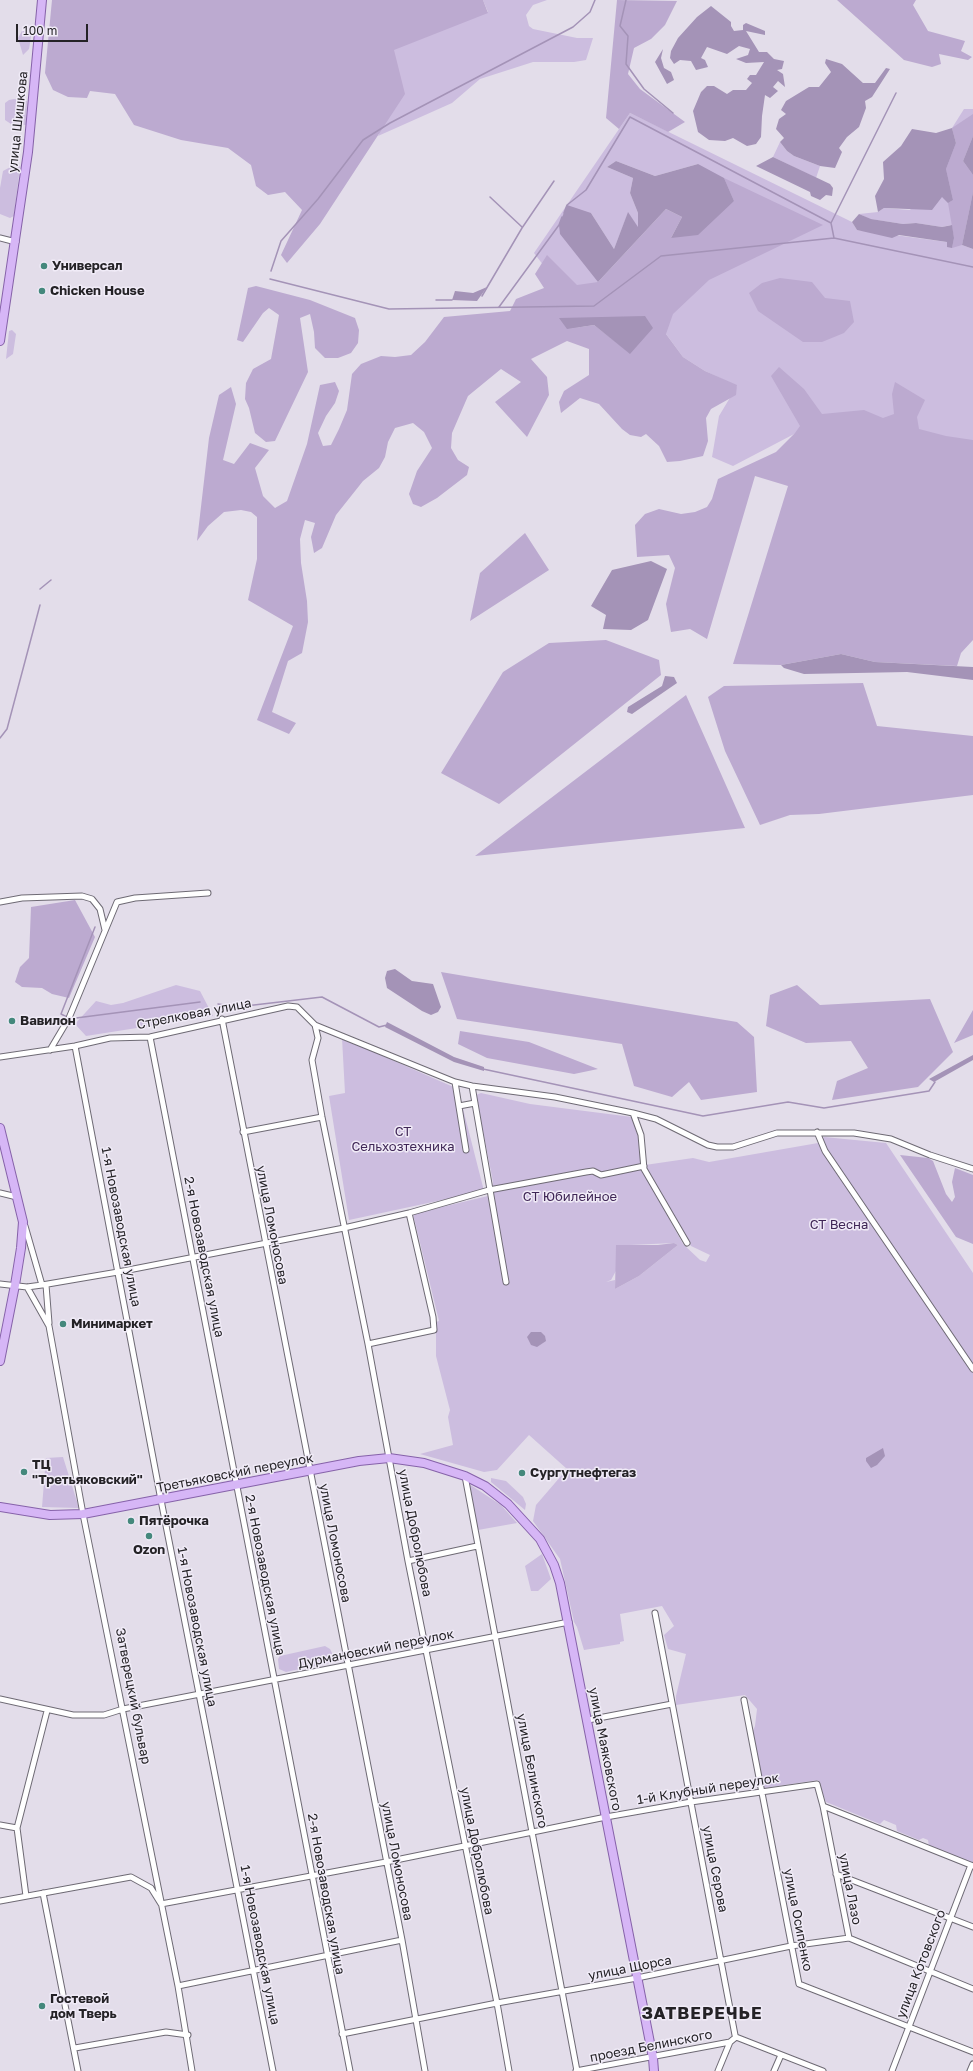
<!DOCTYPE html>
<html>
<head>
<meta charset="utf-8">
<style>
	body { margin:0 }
	#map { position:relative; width:973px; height:2071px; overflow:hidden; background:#e3ddea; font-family:"Golos Text",sans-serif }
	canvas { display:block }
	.scale { position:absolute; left:16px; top:24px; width:72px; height:18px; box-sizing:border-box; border:2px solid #242226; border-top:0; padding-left:5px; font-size:12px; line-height:14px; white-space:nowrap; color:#242226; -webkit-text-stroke:3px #f0ebf7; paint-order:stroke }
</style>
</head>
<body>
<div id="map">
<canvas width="973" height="2071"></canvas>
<div class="scale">100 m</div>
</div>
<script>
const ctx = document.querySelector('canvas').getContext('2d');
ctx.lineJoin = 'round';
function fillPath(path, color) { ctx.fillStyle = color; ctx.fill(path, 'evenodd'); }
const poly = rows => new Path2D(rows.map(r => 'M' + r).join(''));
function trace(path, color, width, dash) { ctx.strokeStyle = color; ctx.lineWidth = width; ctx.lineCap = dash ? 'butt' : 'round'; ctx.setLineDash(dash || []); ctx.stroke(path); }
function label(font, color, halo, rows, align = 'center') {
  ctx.font = font + ' "Golos Text",sans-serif'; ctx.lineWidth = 3; ctx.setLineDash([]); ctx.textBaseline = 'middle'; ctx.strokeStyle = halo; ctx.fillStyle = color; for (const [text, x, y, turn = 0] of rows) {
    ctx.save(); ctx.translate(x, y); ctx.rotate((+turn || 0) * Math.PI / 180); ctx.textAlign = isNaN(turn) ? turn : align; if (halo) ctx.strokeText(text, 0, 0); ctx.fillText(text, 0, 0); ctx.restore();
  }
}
const green = poly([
	[483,0,547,0,533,5,526,15,529,26,533,29,577,38,593,38,586,60,574,62,533,62,480,79,452,103,378,136,379,134,292,76,488,12],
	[27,30,31,36,30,43,29,49,23,55,18,38,22,31],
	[14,99,27,101,26,125,11,124,5,120,5,103,9,100],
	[964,109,973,109,973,136,963,161,973,175,973,192,962,245,973,249,973,524,819,421,733,466,712,457,719,416,737,386,705,371,683,357,650,312,563,291,534,253,630,113,852,222,857,230,947,242,947,247,951,225,942,227,916,223,903,224,870,219,859,214,878,212,884,208,910,210,956,143,952,128],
	[616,161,655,176,698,164,698,235,671,238,598,282,591,213,614,249,628,213,638,228,638,213,630,193,633,178,607,167],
	[780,142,787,151,794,156,820,166,816,178,773,157],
	[18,163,20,167,14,216,10,218,0,214,0,188,3,171],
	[12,330,16,334,13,354,6,359,9,331],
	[176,985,200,991,213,1016,86,1036,75,1024,96,1001,111,1005,123,1003],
	[342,1038,458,1089,484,1191,349,1220,329,1096,345,1093],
	[481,1093,530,1104,632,1117,640,1143,640,1166,683,1244,700,1260,706,1262,710,1255,691,1246,645,1165,693,1158,709,1162,818,1143,824,1137,886,1143,973,1273,973,1863,929,1846,928,1840,923,1838,919,1840,897,1831,896,1825,884,1820,880,1824,826,1802,818,1780,764,1788,753,1731,755,1726,757,1709,745,1695,676,1705,676,1696,686,1654,668,1649,664,1635,674,1626,662,1606,620,1614,624,1641,620,1642,620,1644,584,1650,577,1627,574,1622,560,1559,533,1521,536,1505,567,1469,529,1435,497,1470,484,1472,420,1454,453,1445,448,1417,450,1410,436,1356,436,1322,439,1321,413,1214,492,1195,493,1182,476,1095],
	[674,1243,678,1245,639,1276,615,1289,615,1280,606,1282,611,1280,630,1245],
	[63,1457,79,1508,42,1507,46,1458],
	[491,1478,506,1481,523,1497,526,1504,525,1510,491,1482],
	[469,1484,501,1505,517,1523,478,1530],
	[542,1554,551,1579,538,1591,531,1591,525,1566],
	[325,1646,330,1649,332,1653,331,1661,329,1663,286,1672,279,1669,278,1659,280,1656]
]);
const forest = poly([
	[52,0,483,0,488,13,394,50,405,94,320,224,287,263,281,255,302,210,285,192,268,195,256,186,251,165,228,148,181,140,134,125,115,94,90,91,87,98,68,97,53,90,45,73],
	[617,0,677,1,665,25,651,39,634,48,628,74,640,89,685,122,668,132,630,113,619,129,606,118],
	[837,0,916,0,913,5,928,31,965,41,961,51,972,57,968,60,939,54,941,64,932,67,904,60],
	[973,114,973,136,963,161,973,175,973,192,962,245,952,248,954,238,948,203,953,200,946,169,956,143,952,128],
	[724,178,823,225,709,280,673,314,666,334,683,357,705,371,737,385,736,395,711,409,706,418,708,441,703,456,680,461,667,462,659,446,646,434,641,437,630,435,622,429,599,404,580,398,561,413,559,402,564,391,589,375,589,349,567,341,531,359,547,377,549,395,527,437,495,402,521,382,501,369,468,396,452,433,451,448,458,460,469,467,467,475,437,498,421,507,413,504,409,494,417,471,432,448,424,432,413,423,395,428,388,442,385,457,379,468,363,481,336,515,322,548,314,553,311,537,315,523,305,520,300,539,301,563,307,601,308,622,302,653,288,661,272,712,296,723,289,734,257,720,293,626,248,600,257,559,257,517,251,512,241,510,224,512,208,526,197,541,209,438,219,395,231,387,236,404,223,460,234,464,250,443,269,450,255,468,263,496,275,508,287,501,307,444,320,385,335,382,339,391,335,403,326,416,318,433,323,446,331,445,339,429,347,410,352,374,361,364,381,356,395,357,411,355,425,342,444,317,510,311,516,299,544,288,535,274,547,255,577,285,598,282,666,209,682,217,671,238,734,201],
	[645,316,630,353,594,325,567,329],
	[780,278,812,282,825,298,850,301,854,322,844,333,822,342,803,342,758,311,749,293,762,283],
	[256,286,310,300,355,318,359,330,358,343,351,353,338,358,325,358,315,348,314,332,310,314,300,318,308,372,275,441,266,442,255,433,249,408,245,399,246,383,253,369,271,359,279,315,269,308,263,313,243,342,237,340,248,288],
	[779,367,804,389,822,414,864,410,883,418,894,414,892,394,895,382,925,400,917,417,919,429,946,436,973,440,973,640,961,653,957,666,875,662,841,654,781,665,733,664,788,486,755,476,707,639,690,629,671,632,666,604,675,568,669,555,637,557,635,525,645,514,659,509,681,514,695,512,707,507,712,499,718,479,776,452,795,433,800,426,771,376],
	[525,533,549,570,470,621,480,573],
	[606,640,659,660,661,675,499,804,441,773,503,672,549,643],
	[863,683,877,726,973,736,973,795,819,814,790,815,760,825,725,751,708,697,724,686],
	[686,695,745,828,475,856],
	[75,900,95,937,69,998,52,994,42,988,22,987,15,982,20,967,29,958,31,907],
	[441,972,737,1022,754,1037,757,1092,701,1100,689,1082,672,1097,634,1086,622,1044,457,1019],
	[797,985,820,1005,930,999,953,1052,918,1087,832,1100,837,1081,868,1068,851,1041,806,1043,766,1026,770,995],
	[973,1010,973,1035,954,1043],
	[460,1031,529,1042,598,1069,574,1074,487,1058,458,1044],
	[900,1155,928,1158,933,1161,946,1194,952,1202,955,1197,952,1182,955,1168,973,1175,973,1244,956,1237],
	[674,1243,678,1245,639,1276,615,1289,616,1245,658,1245]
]);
const water = poly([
	[711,6,731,22,731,26,734,31,743,30,743,25,746,23,765,31,765,35,746,31,759,52,767,52,774,59,784,61,782,69,777,70,783,74,785,87,778,81,773,87,778,91,770,98,765,95,762,116,761,137,756,144,747,146,733,138,725,141,709,140,698,132,693,111,701,92,707,86,714,86,727,94,733,90,746,90,752,83,747,79,750,75,756,75,764,62,746,63,736,59,748,55,750,49,739,46,727,54,707,47,701,58,705,60,708,67,696,70,691,61,680,60,674,64,670,58,671,51,678,38,697,17],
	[663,49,661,58,664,68,671,72,674,80,667,84,655,62],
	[826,59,842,64,863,83,875,83,886,68,890,69,872,97,865,101,866,108,859,127,847,137,839,148,842,152,835,168,820,166,794,156,787,151,780,142,784,138,776,129,779,119,786,114,781,110,786,101,809,87,819,87,831,72,825,63],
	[952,128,956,143,946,169,953,200,948,203,942,197,932,210,884,208,878,212,875,196,884,179,883,162,901,146,912,129,936,133],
	[973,136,973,175,963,161],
	[773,157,830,184,833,188,832,196,826,195,820,200,811,196,810,192,756,166],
	[616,161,655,176,698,164,724,178,734,201,698,235,671,238,682,217,666,209,598,282,560,234,559,225,567,205,591,213,614,249,628,212,638,227,638,213,630,193,633,178,607,167],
	[973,192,973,249,962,245],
	[859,214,871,219,903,224,916,223,942,227,952,225,954,238,952,248,947,247,947,242,899,235,892,238,857,230,852,222],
	[487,287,477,301,452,300,455,291,473,293],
	[645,316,653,328,630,354,594,325,567,329,559,318],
	[651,561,667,569,648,620,631,630,603,629,606,615,591,606,612,570],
	[841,654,875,662,973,667,973,680,907,672,804,674,784,668,781,665],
	[665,676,674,677,677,683,632,714,627,712,628,707,662,686],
	[395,969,412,981,433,984,441,1007,438,1012,431,1015,422,1011,387,988,385,978,387,971],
	[387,1022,454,1057,484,1067,484,1071,454,1062,385,1027],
	[973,1055,973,1060,934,1082,929,1079],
	[531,1332,541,1332,545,1336,546,1341,537,1347,531,1345,527,1337],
	[883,1448,885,1456,877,1465,871,1468,866,1461,866,1458]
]);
const stream = poly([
	[626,0,620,26,628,36,626,64,644,89,673,113],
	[490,197,522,227],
	[564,213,567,205,586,190,630,117,831,223,834,238,973,267],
	[831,223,896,93],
	[271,271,281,241,318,199,363,140,390,123,573,27,590,12,595,0],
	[270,279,389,309,594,306,661,256,834,238],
	[482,296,522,228,554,181],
	[436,300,452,300],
	[499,307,559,225,562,217],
	[40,589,51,580],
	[0,738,7,729,40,605],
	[218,1004,237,1007,322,997,379,1027,387,1025],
	[67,1017,61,1014,95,927],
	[76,1018,200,1002],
	[483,1069,703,1116,788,1102,824,1108,929,1091,935,1082]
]);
const minor = poly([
	[0,238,16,242],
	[0,902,22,898,82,896,92,899,100,909,105,930],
	[222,1019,402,1940,425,2071],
	[315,1025,455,1082,472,1086,555,1097,633,1113,656,1119,708,1145,717,1147,733,1147,777,1133,854,1133,891,1139,930,1155,973,1169],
	[150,1037,350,2071],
	[75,1046,161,1500,273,2071],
	[50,1050,69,1018,117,902,135,898,208,893],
	[0,1057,75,1046,110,1038,150,1037,288,1006,297,1007,315,1025,318,1038,312,1060,322,1117,368,1344,408,1561,497,2003,509,2071],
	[455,1082,466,1150],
	[472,1086,506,1282],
	[459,1106,475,1103],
	[633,1113,641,1135,644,1169,687,1243],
	[243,1132,322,1117],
	[817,1132,825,1151,973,1369],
	[0,1193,17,1197],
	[25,1226,42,1285],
	[0,1284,27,1287,42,1285,118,1272,344,1228,409,1213,489,1190,586,1172,593,1171,601,1175,644,1166],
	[46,1285,49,1323],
	[27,1287,49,1326,83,1514,178,1986,192,2071],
	[368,1344,434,1330,433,1317,409,1213],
	[465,1476,577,2071],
	[408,1561,477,1546],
	[655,1613,735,2035,736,2037,823,2071],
	[0,1699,73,1715,104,1715,123,1709,569,1622],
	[744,1700,799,1984,973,2052],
	[588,1720,672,1704],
	[823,1806,973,1866],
	[0,1825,17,1828],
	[836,1874,973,1927],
	[43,1893,78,2071],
	[26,1896,17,1828,47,1711],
	[0,1901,131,1877,151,1888,161,1904,386,1862,606,1817,691,1802,817,1784,823,1806,849,1938,973,1989],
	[178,1986,402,1940],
	[342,2034,497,2003,637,1978,791,1946,849,1938],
	[75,2048,166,2032,188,2035],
	[576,2071,730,2042,736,2037],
	[718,2071,730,2042],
	[774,2071,781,2055],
	[892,2071,971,1865],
	[970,2071,973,2064]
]);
const primary = poly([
	[0,341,28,152,42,0],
	[0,1128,23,1222,21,1248,15,1285,0,1361],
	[0,1507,50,1515,83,1514,359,1461,389,1458,424,1463,465,1476,485,1486,508,1504,540,1539,554,1565,560,1583,653,2058,654,2071]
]);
const markers = [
	[44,266,4,"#44887c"],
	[42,291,4,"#44887c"],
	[12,1021,4,"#44887c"],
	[63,1324,4,"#44887c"],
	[24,1472,4,"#44887c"],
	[522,1473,4,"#44887c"],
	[131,1521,4,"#44887c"],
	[149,1536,4,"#44887c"],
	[42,2006,4,"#44887c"]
];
const streetNames = [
	["улица Шишкова",18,122,-84],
	["Стрелковая улица",194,1014,-11],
	["улица Ломоносова",272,1225,79],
	["1-я Новозаводская улица",121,1227,79],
	["2-я Новозаводская улица",204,1257,79],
	["Третьяковский переулок",235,1473,-11],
	["улица Добролюбова",415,1533,79],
	["улица Ломоносова",335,1543,79],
	["2-я Новозаводская улица",265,1575,79],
	["1-я Новозаводская улица",197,1627,79],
	["Дурмановский переулок",376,1649,-11],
	["Затверецкий бульвар",133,1696,79],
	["улица Маяковского",605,1749,79],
	["улица Белинского",532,1771,79],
	["1-й Клубный переулок",708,1789,-9],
	["улица Добролюбова",477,1851,79],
	["улица Ломоносова",397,1861,79],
	["улица Серова",715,1869,79],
	["улица Лазо",850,1889,79],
	["2-я Новозаводская улица",326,1894,80],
	["улица Осипенко",798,1920,79],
	["1-я Новозаводская улица",260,1945,79],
	["улица Котовского",921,1964,-69],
	["улица Щорса",630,1968,-11],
	["проезд Белинского",651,2046,-11]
];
const poiNames = [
	["Универсал",52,266],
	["Chicken House",50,291],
	["Вавилон",20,1021],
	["Минимаркет",71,1324],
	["ТЦ",32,1465],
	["\"Третьяковский\"",32,1480],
	["Сургутнефтегаз",530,1473],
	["Пятёрочка",139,1521],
	["Ozon",149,1550,"center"],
	["Гостевой",50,1999],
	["дом Тверь",50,2014]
];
const parkNames = [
	["СТ",403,1132],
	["Сельхозтехника",403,1147],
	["СТ Юбилейное",570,1197],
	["СТ Весна",839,1225]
];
const districtNames = [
	["ЗАТВЕРЕЧЬЕ",702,2014]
];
fillPath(green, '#ccbddf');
fillPath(forest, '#bcaad0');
fillPath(water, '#a493b7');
trace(stream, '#a493b7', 1.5);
trace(minor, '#6e6a74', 7);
trace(primary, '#8662a9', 10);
trace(minor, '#fff', 5);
trace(primary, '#d6b6f6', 8);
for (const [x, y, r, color] of markers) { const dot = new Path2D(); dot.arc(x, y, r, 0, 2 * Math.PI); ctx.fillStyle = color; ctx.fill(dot); trace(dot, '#f0ebf7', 1.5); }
label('13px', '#242226', '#f0ebf7', streetNames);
label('bold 13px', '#242226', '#f0ebf7', poiNames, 'left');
label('13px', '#3f2656', '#f0ebf7', parkNames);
ctx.letterSpacing = '1px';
label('bold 17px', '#242226', '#f0ebf7', districtNames);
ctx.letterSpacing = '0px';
</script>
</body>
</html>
